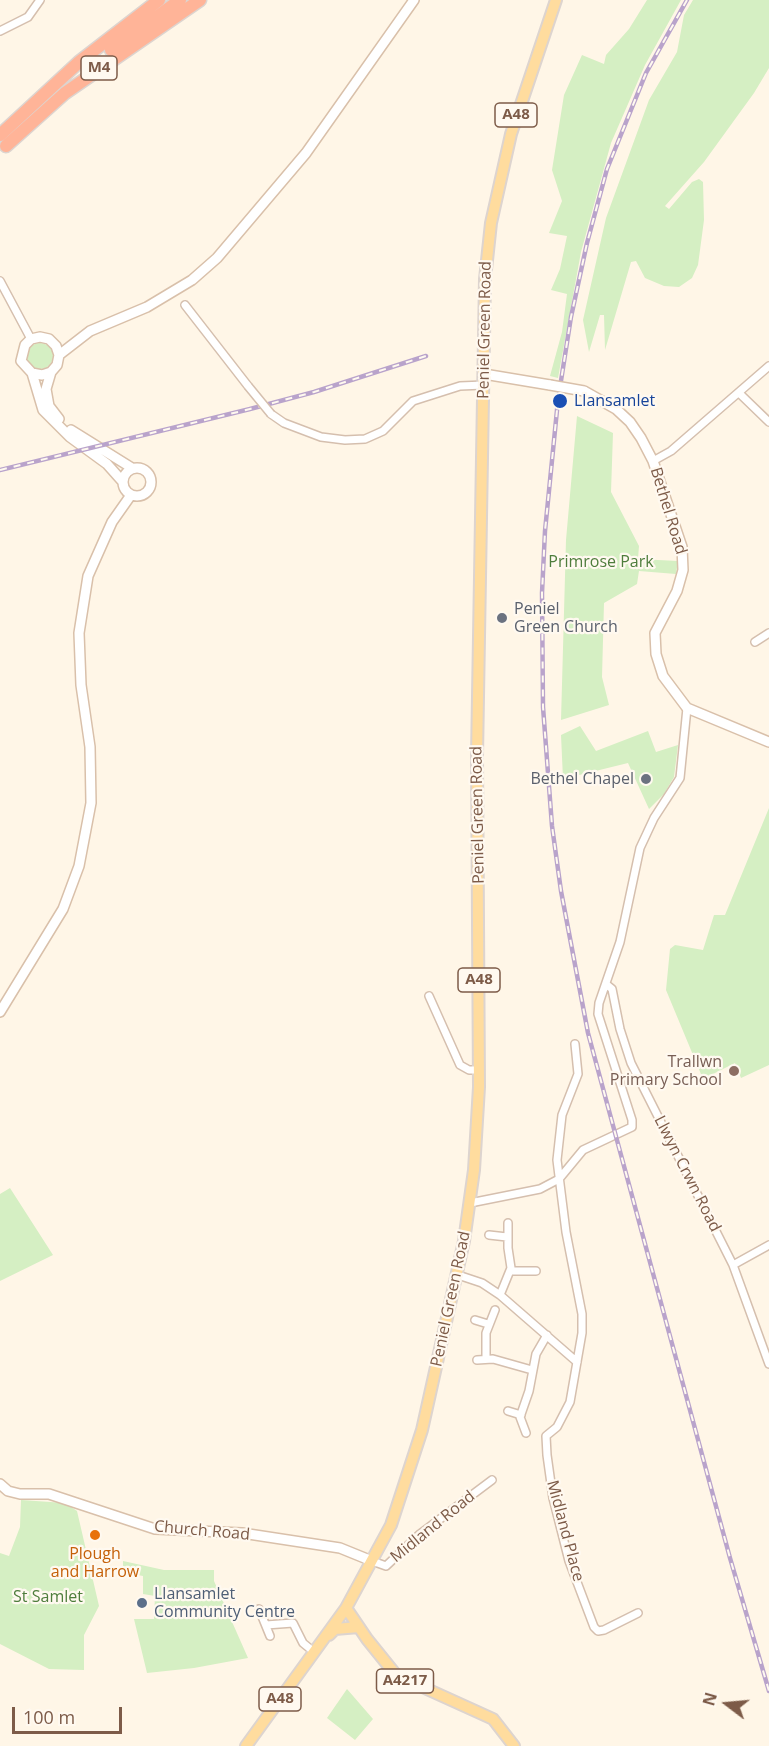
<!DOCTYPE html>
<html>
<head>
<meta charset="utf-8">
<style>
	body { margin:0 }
	#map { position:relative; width:769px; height:1746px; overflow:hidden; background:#fff6e7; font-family:"Open Sans",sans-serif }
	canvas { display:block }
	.north { position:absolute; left:697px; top:1674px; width:60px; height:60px; -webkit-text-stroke:4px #fff9f0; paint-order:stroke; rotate:286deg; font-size:16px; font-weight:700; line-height:24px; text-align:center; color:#7d5b48 }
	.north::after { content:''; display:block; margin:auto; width:21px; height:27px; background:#7d5b48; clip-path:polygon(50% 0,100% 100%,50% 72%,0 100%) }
	.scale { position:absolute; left:12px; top:1707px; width:110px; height:27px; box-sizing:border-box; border:3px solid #7d5b48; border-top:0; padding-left:8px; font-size:18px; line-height:21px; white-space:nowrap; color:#7d5b48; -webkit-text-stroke:4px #fff9f0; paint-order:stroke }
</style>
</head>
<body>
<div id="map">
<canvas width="769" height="1746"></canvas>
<div class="north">N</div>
<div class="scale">100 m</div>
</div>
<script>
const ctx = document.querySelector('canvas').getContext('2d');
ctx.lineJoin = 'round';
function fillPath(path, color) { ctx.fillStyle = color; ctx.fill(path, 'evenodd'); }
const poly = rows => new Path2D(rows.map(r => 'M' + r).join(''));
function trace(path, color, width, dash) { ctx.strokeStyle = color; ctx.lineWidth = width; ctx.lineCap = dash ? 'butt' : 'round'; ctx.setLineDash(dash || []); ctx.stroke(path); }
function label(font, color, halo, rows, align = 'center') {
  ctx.font = font + ' "Open Sans",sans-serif'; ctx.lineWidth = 4.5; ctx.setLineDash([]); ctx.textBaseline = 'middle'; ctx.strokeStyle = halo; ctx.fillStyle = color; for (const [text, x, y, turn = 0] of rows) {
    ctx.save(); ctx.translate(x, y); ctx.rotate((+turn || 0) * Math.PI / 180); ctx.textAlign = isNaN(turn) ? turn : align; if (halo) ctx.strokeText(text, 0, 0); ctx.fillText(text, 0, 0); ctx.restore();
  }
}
const green = poly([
	[647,0,681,0,645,65,611,143,581,252,558,378,550,376,562,332,567,294,551,290,560,269,567,236,549,233,562,201,552,170,564,95,582,55,604,64,606,55,629,29],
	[693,0,769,0,769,68,754,93,704,162,665,206,669,209,692,182,699,179,703,182,704,220,698,265,692,278,679,287,664,286,645,278,636,261,631,262,605,350,604,315,600,315,589,352,583,320,606,218,649,100,677,52,684,15],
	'27 356a13 13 0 1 1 26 0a13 13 0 1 1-26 0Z',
	[577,416,613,433,611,492,639,546,638,559,678,561,676,574,639,571,637,584,604,603,602,677,609,705,561,720,566,540],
	[580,726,596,751,648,731,656,752,678,745,674,777,664,794,649,809,628,763,563,779,561,735],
	[769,808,769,1065,741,1078,735,1063,703,1079,666,990,670,949,675,945,703,950,714,915,725,915],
	[10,1188,53,1255,0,1281,0,1194],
	[21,1500,65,1503,77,1511,99,1606,84,1635,84,1670,49,1669,0,1644,0,1553,9,1556,20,1527],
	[123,1561,164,1570,214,1570,214,1581,248,1658,194,1668,147,1673,134,1619,154,1619,155,1596,143,1594,143,1576,127,1573,123,1568],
	[347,1689,373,1719,355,1740,327,1718]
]);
const street = poly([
	[0,31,28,17,40,0],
	[0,281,31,339],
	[185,305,248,386],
	[739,393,769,422],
	[271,414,284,423,321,437,345,440,365,439,383,431,413,401,460,386,484,385],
	[653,461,671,451,769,366],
	[755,642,769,633],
	[607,985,612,989,620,1029,631,1063,733,1265,769,1364],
	[429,996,460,1065,469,1070,479,1070],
	[575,1044,578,1074,562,1115,557,1160,566,1232,582,1314,582,1333,570,1402,557,1427,546,1436,547,1455,553,1498,569,1561,594,1627,598,1631,604,1630,638,1613],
	[470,1203,540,1189,559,1179,583,1150,632,1127,632,1120,598,1014,599,1003,620,942,640,848,654,818,680,778,687,708],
	[489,1235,507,1237],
	[733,1265,769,1245],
	[510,1271,536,1271],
	[458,1275,482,1283,500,1295,577,1362],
	[500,1295,511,1268,508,1248,508,1223],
	[475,1320,488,1324],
	[486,1357,486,1333,495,1310],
	[477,1360,493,1359,532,1370],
	[508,1411,521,1415],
	[526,1433,520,1417,529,1391,536,1354,547,1335],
	[372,1561,386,1566,420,1534,492,1480],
	[259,1609,270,1636],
	[266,1625,293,1623,303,1643,314,1652]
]);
const secondary = poly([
	[59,355,56,346,49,339,40,337,31,339,25,345,21,361,32,373,42,375,51,372,57,365,59,355,90,331,147,307,192,280,217,258,306,153,414,0],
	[51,372,46,389,49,406,59,419],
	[32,373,43,410,70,437,107,464,123,482],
	[484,374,550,385],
	[584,391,616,409,630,422,641,438,653,461,682,547,683,570,677,591,655,633,656,654,663,676,687,708,769,742],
	[71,430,132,468],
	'123 482a14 14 0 1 1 28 0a14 14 0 1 1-28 0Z',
	[0,1012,63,909,79,866,91,803,90,747,81,685,79,633,88,576,112,522,131,495],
	[0,1484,8,1491,20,1494,49,1494,155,1529,242,1533,340,1548,372,1561]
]);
const primary = poly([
	[346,1608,367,1639,396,1675,493,1719,514,1746],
	[329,1635,335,1629,359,1627],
	[246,1746,346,1608,391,1525,422,1430,464,1241,474,1170,479,1087,477,756,485,279,491,223,511,134,556,0]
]);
const highway = poly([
	[111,50,180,0],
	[0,135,79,62,159,0],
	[6,146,65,93,200,0]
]);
const rail = poly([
	[687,0,646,73,607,169,587,243,571,317,558,400,545,531,542,593,543,707,552,826,561,891,588,1033,730,1558,769,1691],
	[0,470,250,409,314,392,426,356]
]);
const streetBridge = poly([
	[248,386,271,414]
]);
const secondaryBridge = poly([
	[550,385,584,391]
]);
const markers = [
	[560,401,8,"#1a4fb4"],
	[502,618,6,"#6b7280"],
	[646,779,6,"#6b7280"],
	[734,1071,6,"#8d6e63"],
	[95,1535,6,"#e8710a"],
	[142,1603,6,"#5c6f8a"]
];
const shields = [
	[99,68,36],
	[516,115,42],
	[479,980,42],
	[405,1681,57],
	[280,1699,42]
];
const shieldNames = [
	["M4",99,68],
	["A48",516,115],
	["A48",479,980],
	["A4217",405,1681],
	["A48",280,1699]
];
const streetNames = [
	["Peniel Green Road",485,330,-89],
	["Bethel Road",668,511,73],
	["Peniel Green Road",478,815,-91],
	["Llwyn Crwn Road",687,1174,63],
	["Peniel Green Road",451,1299,-78],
	["Midland Road",433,1527,-39],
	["Church Road",202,1531,5],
	["Midland Place",565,1531,75]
];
const transitNames = [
	["Llansamlet",574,401]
];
const parkNames = [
	["Primrose Park",601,562],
	["St Samlet",48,1597]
];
const worshipNames = [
	["Peniel",514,609],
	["Green Church",514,627],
	["Bethel Chapel",634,779,"right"]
];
const educationNames = [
	["Trallwn",722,1062],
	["Primary School",722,1080]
];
const foodNames = [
	["Plough",95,1554],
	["and Harrow",95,1572]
];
const serviceNames = [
	["Llansamlet",154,1594],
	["Community Centre",154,1612]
];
fillPath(green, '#d5efc3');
trace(street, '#d5bfae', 10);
trace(secondary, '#d9c0aa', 12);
trace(primary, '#ddd4cf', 14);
trace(highway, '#ddd4cf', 15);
trace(street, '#fff', 7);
trace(secondary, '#fff', 9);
trace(primary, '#ffdc9e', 10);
trace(highway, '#ffb498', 12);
trace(rail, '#b9a3cb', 4.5);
trace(rail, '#fff9f0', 2, [7]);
trace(streetBridge, '#d5bfae', 10, []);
trace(secondaryBridge, '#d9c0aa', 12, []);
trace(streetBridge, '#fff', 7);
trace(secondaryBridge, '#fff', 9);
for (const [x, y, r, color] of markers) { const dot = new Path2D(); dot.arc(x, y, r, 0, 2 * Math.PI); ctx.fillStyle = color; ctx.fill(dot); trace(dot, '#fff9f0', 2); }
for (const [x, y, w] of shields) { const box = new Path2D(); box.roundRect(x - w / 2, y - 12, w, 24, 4.5); ctx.fillStyle = '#fff9f0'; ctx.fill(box); trace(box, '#7d5b48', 1.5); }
label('bold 15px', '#7d5b48', null, shieldNames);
label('16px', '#7d5b48', '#fff9f0', streetNames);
label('16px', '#164399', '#fff9f0', transitNames, 'left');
label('16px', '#4e7d3c', '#fff9f0', parkNames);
label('16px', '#5b616d', '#fff9f0', worshipNames, 'left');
label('16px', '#785e54', '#fff9f0', educationNames, 'right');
label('16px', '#c56008', '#fff9f0', foodNames);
label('16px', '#4e5e75', '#fff9f0', serviceNames, 'left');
</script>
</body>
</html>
